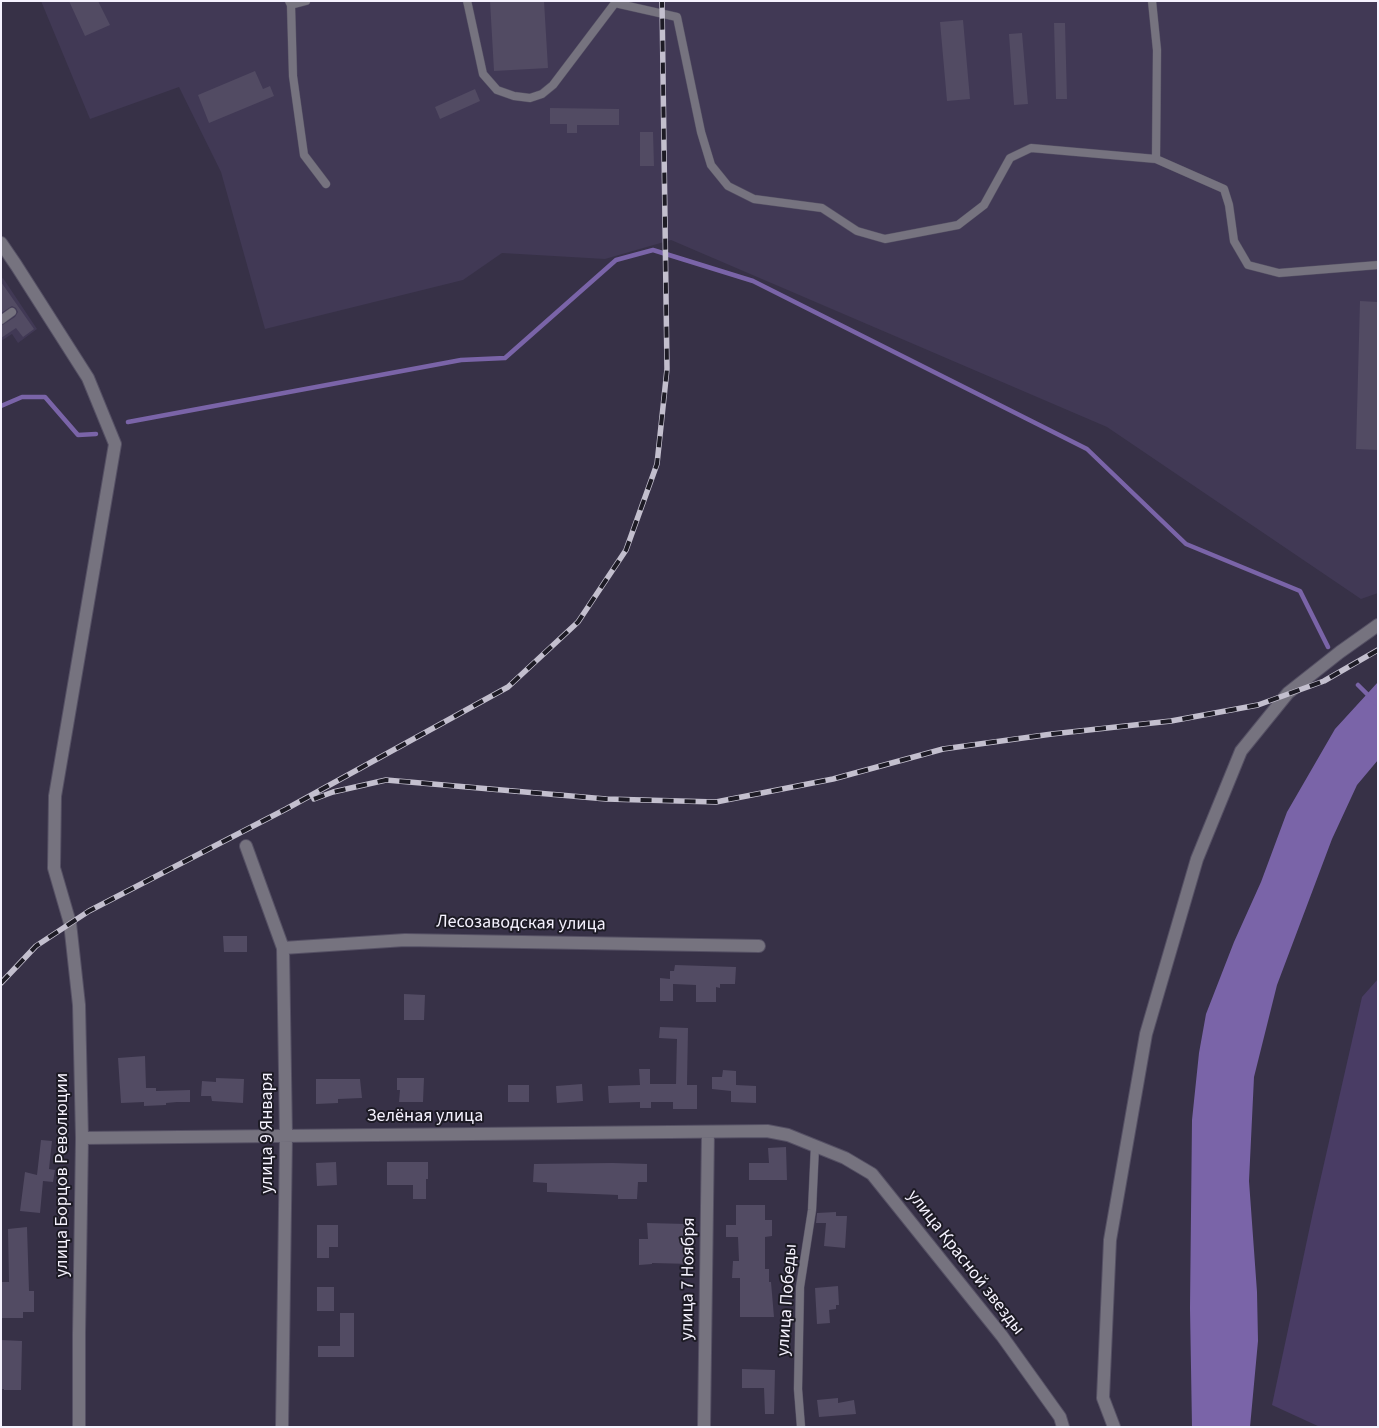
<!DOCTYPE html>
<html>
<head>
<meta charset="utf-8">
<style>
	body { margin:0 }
	#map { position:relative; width:1379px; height:1428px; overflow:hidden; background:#373147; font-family:"Source Sans 3",sans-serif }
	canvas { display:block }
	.frame { position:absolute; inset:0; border:2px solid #f5f2fe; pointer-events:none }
</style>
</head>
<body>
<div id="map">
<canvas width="1379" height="1428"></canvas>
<div class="frame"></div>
</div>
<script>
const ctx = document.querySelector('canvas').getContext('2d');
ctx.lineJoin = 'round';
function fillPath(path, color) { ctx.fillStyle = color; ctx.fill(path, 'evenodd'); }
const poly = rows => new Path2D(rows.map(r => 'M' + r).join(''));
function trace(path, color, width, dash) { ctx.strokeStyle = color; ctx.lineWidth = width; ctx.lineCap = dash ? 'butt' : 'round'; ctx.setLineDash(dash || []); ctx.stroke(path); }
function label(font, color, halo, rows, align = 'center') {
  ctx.font = font + ' "Source Sans 3",sans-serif'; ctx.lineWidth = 4; ctx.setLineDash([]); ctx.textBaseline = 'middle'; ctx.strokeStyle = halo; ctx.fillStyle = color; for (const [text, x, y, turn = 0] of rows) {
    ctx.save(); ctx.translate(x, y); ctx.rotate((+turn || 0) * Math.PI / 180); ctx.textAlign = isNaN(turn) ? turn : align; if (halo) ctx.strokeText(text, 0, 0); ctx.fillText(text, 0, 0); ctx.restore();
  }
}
const built = poly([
	[41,1,1378,1,1378,593,1361,599,1107,427,671,240,605,259,502,253,463,280,265,329,221,172,179,87,90,119],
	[3,278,37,329,18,343,12,334,1,341,1,279]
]);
const green = poly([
	[1378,979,1378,1427,1320,1427,1272,1405,1313,1212,1362,997]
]);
const water = poly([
	[1378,682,1378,760,1357,785,1332,839,1277,985,1254,1077,1249,1181,1257,1292,1258,1341,1250,1427,1192,1427,1190,1308,1192,1120,1199,1053,1206,1014,1234,942,1261,882,1287,812,1335,729]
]);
const stream = poly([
	[1,406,22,397,45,397,78,435,96,434],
	[128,422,461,360,505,358,616,260,653,250,753,281,1087,449,1186,544,1300,591,1328,647],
	[1358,685,1378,705]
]);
const building = poly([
	[69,1,98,1,110,25,85,36],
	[490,1,544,1,548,68,494,71],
	[963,20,970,99,947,101,940,22],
	[1054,23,1065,23,1067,99,1056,99],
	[1022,33,1028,104,1014,105,1009,34],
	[255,71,263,89,270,86,274,96,209,123,198,95],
	[475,89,480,101,440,119,435,107],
	[550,108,619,109,619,125,577,125,577,133,567,133,567,124,550,124],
	[640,132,653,132,654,166,640,166],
	[1,282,34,329,23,337,16,328,1,338,1,326,15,317,18,312,16,308,12,306,1,313],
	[1360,301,1378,302,1378,450,1356,449],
	[223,936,247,936,247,952,224,952],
	[675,965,736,967,735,984,720,984,720,988,716,987,716,1002,696,1002,696,985,673,984,673,1001,660,1001,660,978,670,979,670,971,674,971],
	[404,994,425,995,424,1020,404,1020],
	[660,1027,688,1028,687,1085,697,1085,697,1109,673,1109,673,1102,651,1102,651,1108,640,1108,640,1102,609,1103,608,1086,640,1085,639,1069,650,1069,650,1084,676,1084,677,1039,659,1038],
	[145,1056,146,1088,156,1088,156,1091,190,1090,190,1102,177,1102,166,1103,166,1105,144,1106,144,1102,121,1103,118,1058],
	[723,1070,736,1071,736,1085,756,1086,756,1103,731,1102,731,1091,712,1089,712,1077,722,1077],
	[216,1078,244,1079,243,1103,212,1101,211,1096,201,1096,202,1081,216,1082],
	[397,1078,424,1078,423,1102,399,1102,400,1090,397,1090],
	[316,1079,360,1079,362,1098,338,1099,338,1103,316,1104],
	[582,1084,583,1101,557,1103,556,1086],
	[508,1085,529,1085,529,1102,508,1102],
	[41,1140,52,1141,49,1169,55,1170,53,1182,43,1181,40,1213,20,1211,25,1172,37,1175],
	[786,1147,787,1180,749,1180,749,1163,769,1163,768,1148],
	[336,1162,337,1185,317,1186,316,1163],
	[387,1162,428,1162,428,1179,426,1179,426,1199,413,1199,413,1185,387,1185],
	[612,1163,647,1164,647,1182,638,1182,637,1199,618,1199,618,1195,547,1192,547,1183,533,1182,534,1164],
	[736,1205,765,1205,765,1220,772,1220,772,1236,765,1237,765,1269,769,1269,769,1282,771,1282,774,1317,740,1317,740,1278,732,1278,733,1261,739,1261,738,1237,726,1237,726,1225,736,1225],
	[836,1212,836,1216,847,1216,845,1248,824,1246,826,1223,816,1223,817,1213],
	[647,1223,687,1224,686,1252,693,1252,693,1264,652,1263,652,1264,639,1265,639,1239,648,1239],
	[317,1225,338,1225,338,1247,329,1247,329,1258,317,1258],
	[27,1227,29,1291,34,1291,34,1312,23,1312,23,1318,1,1318,1,1282,9,1282,8,1229],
	[838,1286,839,1305,836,1305,836,1309,829,1310,830,1323,817,1324,815,1288],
	[317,1287,334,1287,334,1311,317,1311],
	[340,1313,354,1313,354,1357,318,1357,318,1346,340,1346],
	[1,1340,22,1341,21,1390,4,1390,4,1389,1,1389],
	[742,1369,775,1370,774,1414,765,1414,764,1388,742,1388],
	[838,1398,838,1403,854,1400,856,1414,819,1417,817,1400]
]);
const service = poly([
	[289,1,291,5,306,1],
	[467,1,468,5,483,74,497,90,514,96,530,98,542,94,553,85,615,3,677,17,701,132,711,165,728,186,754,199,822,208,857,231,885,239,958,225,984,205,1010,158,1031,148,1156,159,1157,50,1152,1],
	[291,5,293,76,304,155,326,184],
	[1156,159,1224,189,1229,205,1234,241,1248,265,1279,273,1378,265],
	[1,320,12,312],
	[801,1427,798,1389,800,1287,812,1210,815,1146]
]);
const minor = poly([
	[1,243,16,265,88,378,115,444,55,796,54,868,70,923,79,1005,82,1138,79,1334,79,1427],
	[246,846,283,948,286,1136,282,1427],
	[283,948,405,940,759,946],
	[82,1138,767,1131,788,1135,845,1158,872,1174,1002,1336,1060,1417,1063,1427],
	[704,1427,708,1132],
	[1114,1427,1103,1398,1110,1240,1146,1034,1197,859,1241,751,1288,693,1340,652,1378,625]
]);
const rail = poly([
	[314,799,333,792,386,780,606,799,716,802,833,779,943,749,1052,734,1171,721,1258,705,1324,681,1378,650],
	[1,983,36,946,89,911,286,809,508,687,578,622,626,550,657,464,667,369,662,1]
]);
const streetNames = [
	["Лесозаводская улица",521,924,1],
	["Зелёная улица",425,1117],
	["улица 9 Января",268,1133,-90],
	["улица Борцов Революции",63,1175,-90],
	["улица Красной звезды",965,1263,52],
	["улица 7 Ноября",689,1279,-89],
	["улица Победы",788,1300,-86]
];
fillPath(built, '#413955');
fillPath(green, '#493c64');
fillPath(water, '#7a64a8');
trace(stream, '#7a64a8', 4.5);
fillPath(building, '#524b63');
trace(service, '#555064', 9);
trace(minor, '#555064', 14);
trace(service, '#76737f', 8);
trace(minor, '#76737f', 12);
trace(rail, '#c3bfce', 5.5);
trace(rail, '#1d1b25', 4, [11]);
label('18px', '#f5f2fe', '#1d1b25', streetNames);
</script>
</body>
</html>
